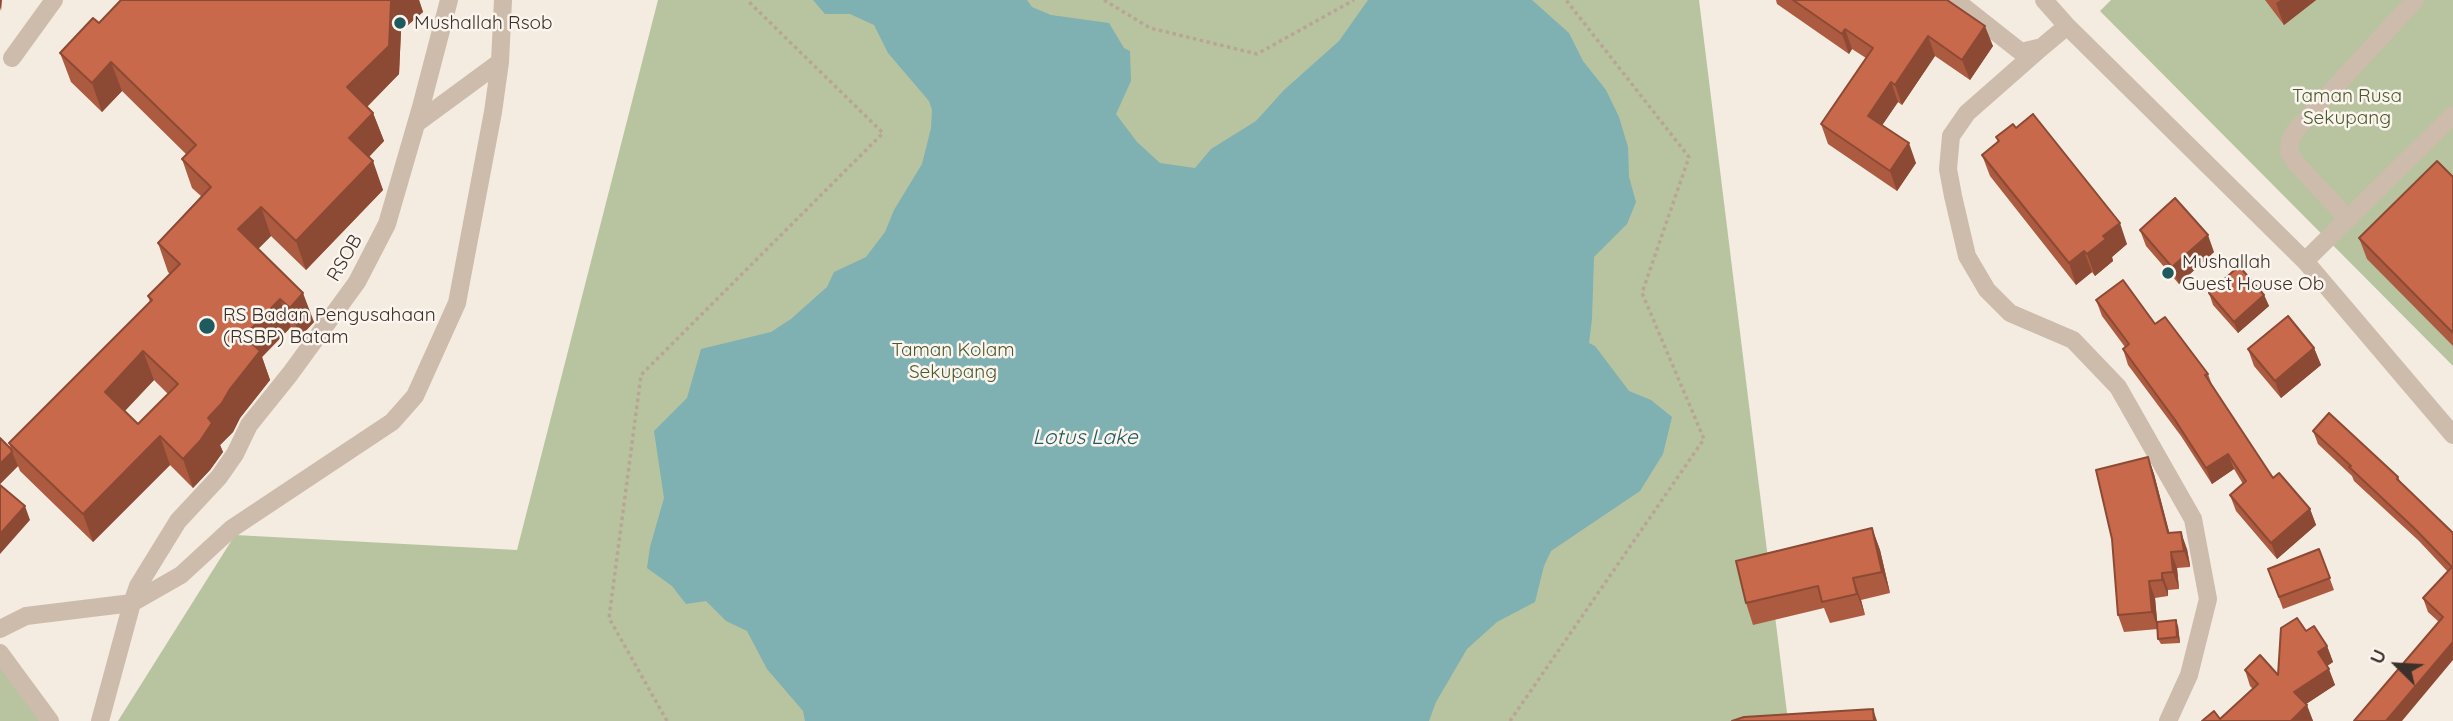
<!DOCTYPE html>
<html>
<head>
<meta charset="utf-8">
<style>
	body { margin:0 }
	#map { position:relative; width:2453px; height:721px; overflow:hidden; background:#f4ebe1; font-family:Quicksand,sans-serif }
	canvas { display:block }
	.north { position:absolute; left:2362px; top:630px; width:70px; height:70px; -webkit-text-stroke:5px #fbf5ee; paint-order:stroke; rotate:294deg; font-size:19px; font-weight:700; line-height:28px; text-align:center; color:#3b302b }
	.north::after { content:''; display:block; margin:auto; width:24px; height:32px; background:#3b302b; clip-path:polygon(50% 0,100% 100%,50% 72%,0 100%) }
</style>
</head>
<body>
<div id="map">
<canvas width="2453" height="721"></canvas>
<div class="north">U</div>
</div>
<script>
const ctx = document.querySelector('canvas').getContext('2d');
ctx.lineJoin = 'round';
function fillPath(path, color) { ctx.fillStyle = color; ctx.fill(path, 'evenodd'); }
const poly = rows => new Path2D(rows.map(r => 'M' + r).join(''));
function trace(path, color, width, dash) { ctx.strokeStyle = color; ctx.lineWidth = width; ctx.lineCap = dash ? 'butt' : 'round'; ctx.setLineDash(dash || []); ctx.stroke(path); }
function label(font, color, halo, rows, align = 'center') {
  ctx.font = font + ' Quicksand,sans-serif'; ctx.lineWidth = 5; ctx.setLineDash([]); ctx.textBaseline = 'middle'; ctx.strokeStyle = halo; ctx.fillStyle = color; for (const [text, x, y, turn = 0] of rows) {
    ctx.save(); ctx.translate(x, y); ctx.rotate((+turn || 0) * Math.PI / 180); ctx.textAlign = isNaN(turn) ? turn : align; if (halo) ctx.strokeText(text, 0, 0); ctx.fillText(text, 0, 0); ctx.restore();
  }
}
const green = poly([
	[658,0,1699,0,1788,721,118,721,235,535,517,550],
	[2111,0,2453,0,2453,366,2100,11],
	[0,650,51,721,0,721]
]);
const water = poly([
	[813,0,1027,0,1032,7,1051,15,1109,23,1124,48,1130,51,1131,81,1116,114,1137,142,1160,163,1195,168,1211,149,1256,121,1284,90,1339,41,1368,0,1532,0,1569,33,1583,61,1606,90,1619,117,1628,147,1629,177,1636,202,1627,224,1594,257,1592,319,1589,343,1595,346,1629,391,1651,400,1672,417,1663,454,1640,491,1551,551,1544,566,1535,602,1497,622,1467,649,1436,702,1429,721,805,721,803,711,767,669,747,631,726,621,706,601,686,604,672,586,647,568,650,547,664,498,654,431,687,398,701,349,771,332,791,319,827,287,834,272,866,257,885,232,894,210,922,164,931,128,932,110,929,101,888,53,874,25,850,14,825,14]
]);
const path = poly([
	[1104,0,1150,28,1257,54,1354,0],
	[667,721,609,618,641,375,883,133,747,0],
	[1510,721,1704,439,1642,293,1689,157,1566,0]
]);
const minor = poly([
	[1955,0,2021,52,2042,47,2067,26],
	[2044,0,2067,26,2305,261,2453,435],
	[2042,47,1967,113,1951,136,1948,169,1953,196,1967,256,1987,290,2010,313,2073,340,2118,387,2193,519,2208,599,2189,675,2168,721],
	[12,58,54,0],
	[417,123,500,62],
	[2348,219,2295,162,2289,152,2290,141,2294,132,2415,0],
	[2305,261,2453,115],
	[0,629,26,616,132,603,138,586,178,521,219,477,235,454,249,425,290,374,357,282,387,224,421,107,449,0],
	[0,653,50,721],
	[100,721,132,603,181,575,231,529,392,422,415,396,457,303,493,112,500,62,503,0]
]);
const wall = poly([
	[121,0,419,0,423,12,401,31,399,74,367,107,373,113,384,141,369,157,383,190,306,270,271,236,258,249,314,322,300,337,291,327,262,357,270,380,240,418,233,432,220,445,223,452,210,470,193,488,170,465,93,542,20,471,18,466,0,484,0,438,11,449,9,443,150,302,148,296,170,274,168,272,158,243,201,196,192,188,182,159,186,154,122,91,102,112,71,82,60,53,99,23],
	[154,380,168,394,138,424,125,411],
	[1776,0,1947,0,1993,46,1970,80,1935,56,1902,105,1898,102,1882,125,1916,163,1897,191,1828,144,1821,124,1866,58,1852,49,1849,54,1777,4],
	[2265,0,2316,0,2284,25],
	[1996,137,2127,244,2112,257,2113,261,2095,276,2092,272,2076,285,1990,176,1982,155,1998,142],
	[2453,177,2453,346,2367,259,2359,238],
	[2140,230,2214,252,2179,284,2146,246],
	[2209,293,2264,295,2269,306,2238,333,2213,305],
	[2096,300,2155,324,2208,374,2212,385,2273,478,2310,509,2316,525,2277,559,2236,511,2230,495,2243,484,2234,469,2212,484,2181,436,2128,365,2123,349,2125,347,2102,316],
	[2314,348,2321,365,2281,398,2254,366,2248,349],
	[2313,431,2398,477,2401,483,2453,533,2453,660,2439,622,2428,612,2423,598,2448,572,2419,541,2354,481,2352,476,2318,444],
	[2148,457,2154,474,2169,533,2187,549,2190,564,2190,567,2177,568,2179,589,2168,590,2168,596,2155,598,2157,622,2178,626,2180,643,2161,644,2158,639,2158,629,2124,632,2118,615,2112,539],
	[1872,528,1880,550,1890,593,1861,600,1865,615,1830,623,1824,608,1753,625,1746,603],
	[2319,549,2334,590,2283,609,2268,569],
	[2306,631,2327,646,2333,662,2327,666,2335,685,2306,704,2313,721,2202,721,2220,719,2253,689,2250,686,2245,670,2278,675]
]);
const shadedWall = poly([
	[0,0,2,0,1,11,0,7],
	[393,0,419,0,423,12,401,31,399,74,358,116,347,87,391,2],
	[2281,0,2316,0,2284,25,2276,3],
	[1985,26,1993,46,1970,80,1962,60],
	[1845,29,1852,49,1849,54,1842,34],
	[1928,36,1935,56,1902,105,1895,85],
	[111,62,122,91,102,112,92,83],
	[1891,82,1898,102,1875,136,1868,116],
	[373,113,384,141,359,167,349,138],
	[1909,143,1916,163,1897,191,1890,171],
	[373,161,383,190,306,270,296,241],
	[261,207,271,236,249,258,238,229],
	[2120,223,2127,244,2112,257,2113,261,2095,276,2087,254,2103,236],
	[2208,235,2214,252,2179,284,2172,267],
	[2084,251,2092,272,2076,285,2069,263],
	[303,293,314,322,300,337,290,308],
	[2264,295,2269,306,2238,333,2234,322],
	[280,299,291,327,262,357,270,380,240,418,233,432,220,445,223,452,210,470,193,488,183,459,208,418,230,389,244,336],
	[2314,348,2321,365,2281,398,2275,381],
	[143,351,154,380,116,420,105,392],
	[160,436,170,465,93,542,83,514],
	[12,452,18,466,0,484,0,464],
	[2228,454,2234,469,2212,484,2206,468],
	[2148,457,2154,474,2174,550,2168,533],
	[25,506,30,520,0,554,0,534],
	[2310,509,2316,525,2277,559,2271,543],
	[1872,528,1880,550,1890,593,1882,572],
	[2181,532,2187,549,2190,567,2184,551],
	[2171,552,2177,568,2179,589,2173,572],
	[2162,573,2168,590,2168,596,2162,580],
	[1853,578,1861,600,1865,615,1857,594],
	[2149,581,2155,598,2158,629,2152,612],
	[2176,620,2178,626,2180,643,2177,637],
	[2453,642,2453,660,2402,721,2386,721],
	[2327,646,2333,662,2324,668,2318,652],
	[2329,669,2335,685,2300,708,2294,692],
	[2307,705,2313,721,2291,721],
	[1873,709,1877,721,1874,721]
]);
const building = poly([
	[121,0,393,0,391,2,389,46,347,87,373,113,349,138,373,161,296,241,261,207,238,229,303,293,290,308,280,299,244,336,260,351,230,389,222,403,208,418,212,423,200,441,183,459,160,436,83,514,9,443,152,300,148,296,180,264,158,243,211,187,182,159,196,145,111,62,92,83,60,53,93,18,99,23,121,0],
	[143,351,178,384,138,424,105,392,143,351],
	[1793,0,1947,0,1985,26,1962,60,1928,36,1895,85,1891,82,1868,116,1909,143,1890,171,1821,124,1873,48,1845,29,1842,34,1793,0],
	[2033,114,2120,223,2103,236,2106,239,2087,254,2084,251,2069,263,1982,155,1999,141,1996,137,2013,124,2016,128,2033,114],
	[2437,161,2453,177,2453,333,2359,238,2437,161],
	[2175,198,2208,235,2172,267,2140,230,2175,198],
	[2239,266,2264,295,2234,322,2209,293,2239,266],
	[2123,280,2155,324,2165,317,2208,374,2205,375,2273,478,2279,473,2310,509,2271,543,2230,495,2246,481,2228,454,2206,468,2175,420,2123,349,2129,344,2096,300,2123,280],
	[2288,316,2314,348,2275,381,2248,349,2288,316],
	[2329,413,2398,477,2397,479,2453,533,2453,642,2386,721,2354,721,2443,617,2423,598,2452,567,2414,528,2349,467,2351,466,2313,431,2329,413],
	[0,438,11,449,12,452,0,464,0,438],
	[2148,457,2168,533,2181,532,2184,551,2171,552,2173,572,2162,573,2162,580,2149,581,2152,612,2118,615,2112,539,2096,470,2148,457],
	[0,485,25,506,0,534,0,485],
	[1872,528,1882,572,1853,578,1857,594,1822,602,1818,586,1746,603,1736,561,1872,528],
	[2319,549,2330,578,2279,597,2268,569,2319,549],
	[2297,618,2306,631,2314,626,2327,646,2318,652,2329,669,2294,692,2307,705,2291,721,2202,721,2214,711,2220,719,2258,684,2245,670,2260,655,2278,675,2281,628,2297,618],
	[2176,620,2177,637,2158,639,2157,622,2176,620],
	[1873,709,1874,721,1732,721,1744,717,1873,709]
]);
const markers = [
	[400,23,7,"#1f5a5e"],
	[2168,273,7,"#1f5a5e"],
	[207,326,9,"#1f5a5e"]
];
const poiNames = [
	["Mushallah Rsob",414,23],
	["Mushallah",2182,262],
	["Guest House Ob",2182,284],
	["RS Badan Pengusahaan",223,315],
	["(RSBP) Batam",223,337]
];
const parkNames = [
	["Taman Rusa",2347,96],
	["Sekupang",2347,118],
	["Taman Kolam",953,350],
	["Sekupang",953,372]
];
const streetNames = [
	["RSOB",345,258,-60]
];
const waterNames = [
	["Lotus Lake",1085,438]
];
fillPath(green, '#b8c4a0');
fillPath(water, '#7fb0b2');
trace(path, '#b9a596', 3.5, [3.5, 3.5]);
trace(minor, '#cdbbac', 18);
fillPath(wall, '#ac5a40');
fillPath(shadedWall, '#8c4a34');
fillPath(building, '#c8694b');
trace(building, '#8c4a34', 2);
for (const [x, y, r, color] of markers) { const dot = new Path2D(); dot.arc(x, y, r, 0, 2 * Math.PI); ctx.fillStyle = color; ctx.fill(dot); trace(dot, '#fbf5ee', 2.5); }
label('19px', '#3b302b', '#fbf5ee', poiNames, 'left');
label('19px', '#4a5a2e', '#fbf5ee', parkNames);
label('19px', '#3b302b', '#fbf5ee', streetNames);
label('italic 21px', '#1f5a5e', '#fbf5ee', waterNames);
</script>
</body>
</html>
